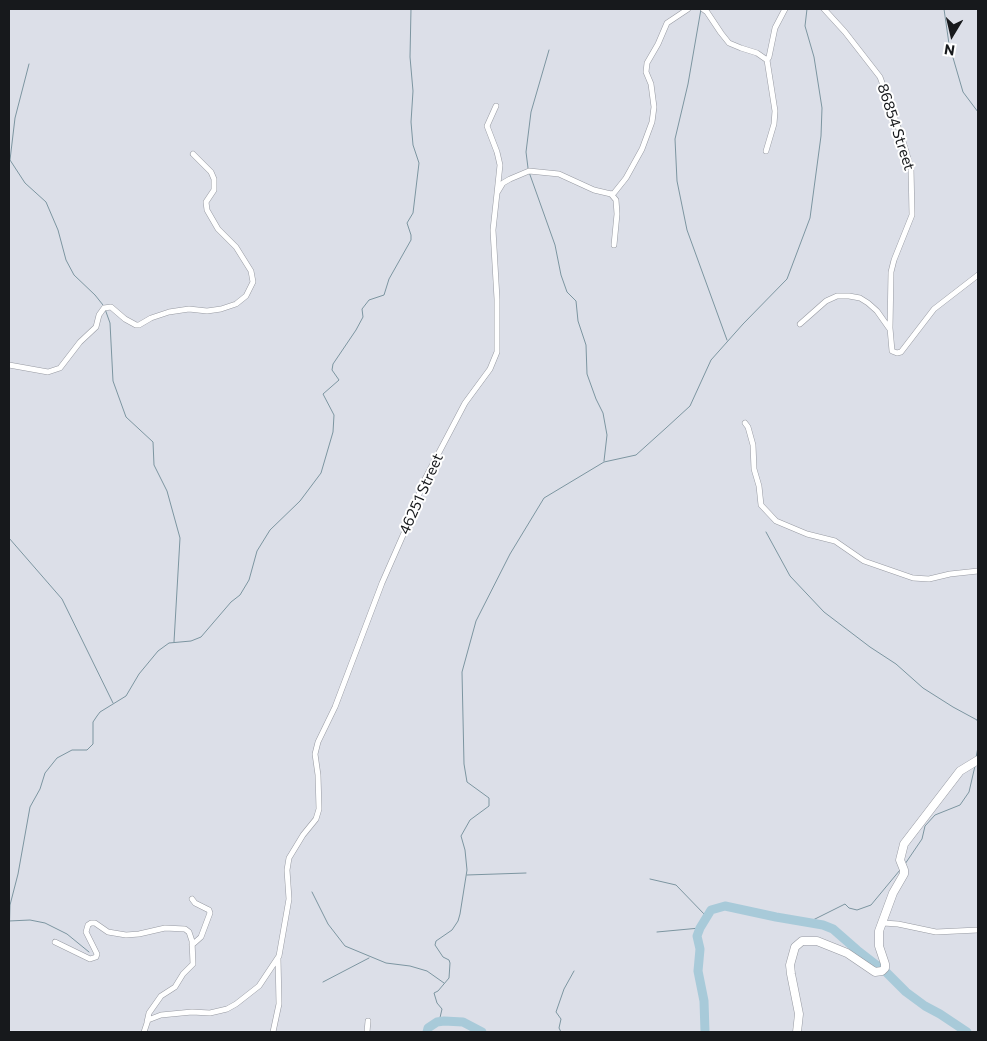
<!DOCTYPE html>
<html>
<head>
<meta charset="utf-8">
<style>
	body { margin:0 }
	#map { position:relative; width:987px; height:1041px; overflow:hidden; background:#dcdfe8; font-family:Commissioner,sans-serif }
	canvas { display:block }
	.frame { position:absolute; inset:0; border:10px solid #17191c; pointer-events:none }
	.north { position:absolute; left:927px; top:10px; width:50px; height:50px; -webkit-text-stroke:4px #fff; paint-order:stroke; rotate:189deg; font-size:14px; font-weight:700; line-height:20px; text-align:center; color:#17191c }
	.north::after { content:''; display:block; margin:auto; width:18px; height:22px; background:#17191c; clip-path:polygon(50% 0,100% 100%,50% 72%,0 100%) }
</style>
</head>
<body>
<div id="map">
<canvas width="987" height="1041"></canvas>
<div class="frame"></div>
<div class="north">N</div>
</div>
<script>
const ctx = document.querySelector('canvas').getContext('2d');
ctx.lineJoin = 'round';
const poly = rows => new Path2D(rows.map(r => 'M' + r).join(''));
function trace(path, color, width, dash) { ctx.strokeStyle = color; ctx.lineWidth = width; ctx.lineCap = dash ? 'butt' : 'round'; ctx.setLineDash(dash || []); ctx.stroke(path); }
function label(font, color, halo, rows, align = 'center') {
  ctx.font = font + ' Commissioner,sans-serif'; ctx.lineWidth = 4; ctx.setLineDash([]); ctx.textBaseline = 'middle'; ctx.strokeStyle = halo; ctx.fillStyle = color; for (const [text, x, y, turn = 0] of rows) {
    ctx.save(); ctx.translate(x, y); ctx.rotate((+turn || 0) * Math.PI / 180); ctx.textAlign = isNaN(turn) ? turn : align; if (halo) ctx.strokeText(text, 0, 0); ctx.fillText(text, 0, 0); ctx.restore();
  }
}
const stream = poly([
	[701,9,688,84,675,139,677,181,687,230,727,340],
	[944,9,949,44,963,92,978,112],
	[29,64,15,118,10,160,25,183,46,202,58,230,66,260,74,275,95,295,103,305],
	[528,168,526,152,531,112,549,50],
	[529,172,555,245,561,275,567,292,576,301,578,321,586,345,587,374,596,399,603,413,607,435,604,461],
	[105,309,110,323,113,381,126,417,153,442,154,465,167,491,180,538,174,642],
	[766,532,790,576,824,612,870,647,896,664,923,688,953,707,977,720,978,723],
	[9,538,62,599,113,703],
	[976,758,978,747],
	[905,864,922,839,925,826,935,815,960,805,969,792,975,766],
	[467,875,526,873],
	[650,879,676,885,706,916],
	[312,892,328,924,345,946,386,963,410,966,427,971,444,983],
	[9,921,30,920,45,923,67,934,89,952],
	[809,922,845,904,849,908,857,910,871,905,900,870],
	[657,932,700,928],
	[9,942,10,905,18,874,30,807,40,789,45,773,57,758,72,750,87,750,93,744,93,722,97,716,100,712,126,696,139,674,158,651,169,643,191,641,201,637,231,602,240,595,249,580,257,551,270,530,300,501,321,473,333,432,334,415,323,394,339,380,332,370,333,364,356,330,363,317,362,309,369,300,384,295,389,279,411,240,411,235,407,223,413,213,419,163,413,145,411,122,413,91,410,57,411,9],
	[323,982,369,958],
	[439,1022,442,1009,437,1003,434,993,438,991,449,978,450,963,449,960,443,957,435,945,436,941,452,930,458,921,460,914,467,870,465,850,461,836,470,820,489,806,489,798,467,782,464,764,462,672,476,621,510,554,544,498,604,462,636,455,666,428,690,406,711,360,743,324,787,279,810,218,821,136,822,108,814,57,805,26,807,9],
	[561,1032,559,1028,561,1019,556,1012,564,989,574,971]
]);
const river = poly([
	[885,971,906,992,925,1006,940,1014,967,1032],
	[427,1032,428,1028,437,1022,444,1021,463,1022,482,1032],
	[705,1032,704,1001,698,971,700,949,697,936,700,928,711,910,725,906,776,917,823,925,833,929,857,950,879,967]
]);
const street = poly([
	[703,9,707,12,721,33,729,43,741,48,757,53,767,60,775,111,774,124,766,151],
	[824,9,845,32,880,77,902,138,911,168,912,215,894,260,891,272,890,328,892,351,897,353,901,352,934,309,978,275],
	[767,60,769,57,775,28,785,9],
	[496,106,487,126,497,152,500,165,497,193],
	[611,194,616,200,617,214,614,245],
	[800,324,826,301,837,296,849,296,860,298,868,303,877,311,889,328],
	[9,365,48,372,60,368,80,342,96,327,99,315,104,308,111,307,125,319,136,325,139,325,151,318,169,312,189,309,207,311,221,309,236,304,246,296,253,282,251,271,236,247,218,229,207,210,206,202,214,190,214,179,211,172,193,154],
	[745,423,748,427,753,445,754,469,759,486,761,505,776,521,807,534,835,541,864,561,913,578,929,579,950,574,978,571],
	[192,899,195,903,209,910,210,913,201,937,192,945],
	[883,923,898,924,936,932,978,930],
	[55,942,90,959,96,957,97,954,86,932,88,925,91,923,95,923,108,932,126,935,139,934,165,928,185,929,189,932,192,941,193,964,183,974,175,987,161,996,149,1013,147,1022],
	[144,1032,148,1020,161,1015,192,1012,210,1013,227,1009,236,1004,259,986,279,956,289,899,287,870,289,858,303,835,316,819,319,809,318,775,315,754,318,742,335,707,382,583,404,533,425,479,465,403,490,369,497,352,497,299,493,230,497,193,503,183,510,179,529,171,559,174,594,190,611,194,614,193,626,178,642,149,652,122,654,107,651,84,646,72,647,63,658,44,667,23,688,9],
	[273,1032,279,1004,278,958],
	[367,1032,368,1021]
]);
const secondary = poly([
	[797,1032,799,1014,791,974,790,965,795,947,802,941,817,941,847,953,875,972,882,971,885,968,885,964,879,946,879,931,893,893,904,874,904,870,900,860,904,844,960,771,978,760]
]);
const streetNames = [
	["86854 Street",896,127,72],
	["46251 Street",421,494,-66]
];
trace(stream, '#7c95a0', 1);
trace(river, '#a8cad9', 9);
trace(street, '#979aa2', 6);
trace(secondary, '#979aa2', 9);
trace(street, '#fff', 5);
trace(secondary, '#fff', 8);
label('15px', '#17191c', '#fff', streetNames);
</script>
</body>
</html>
